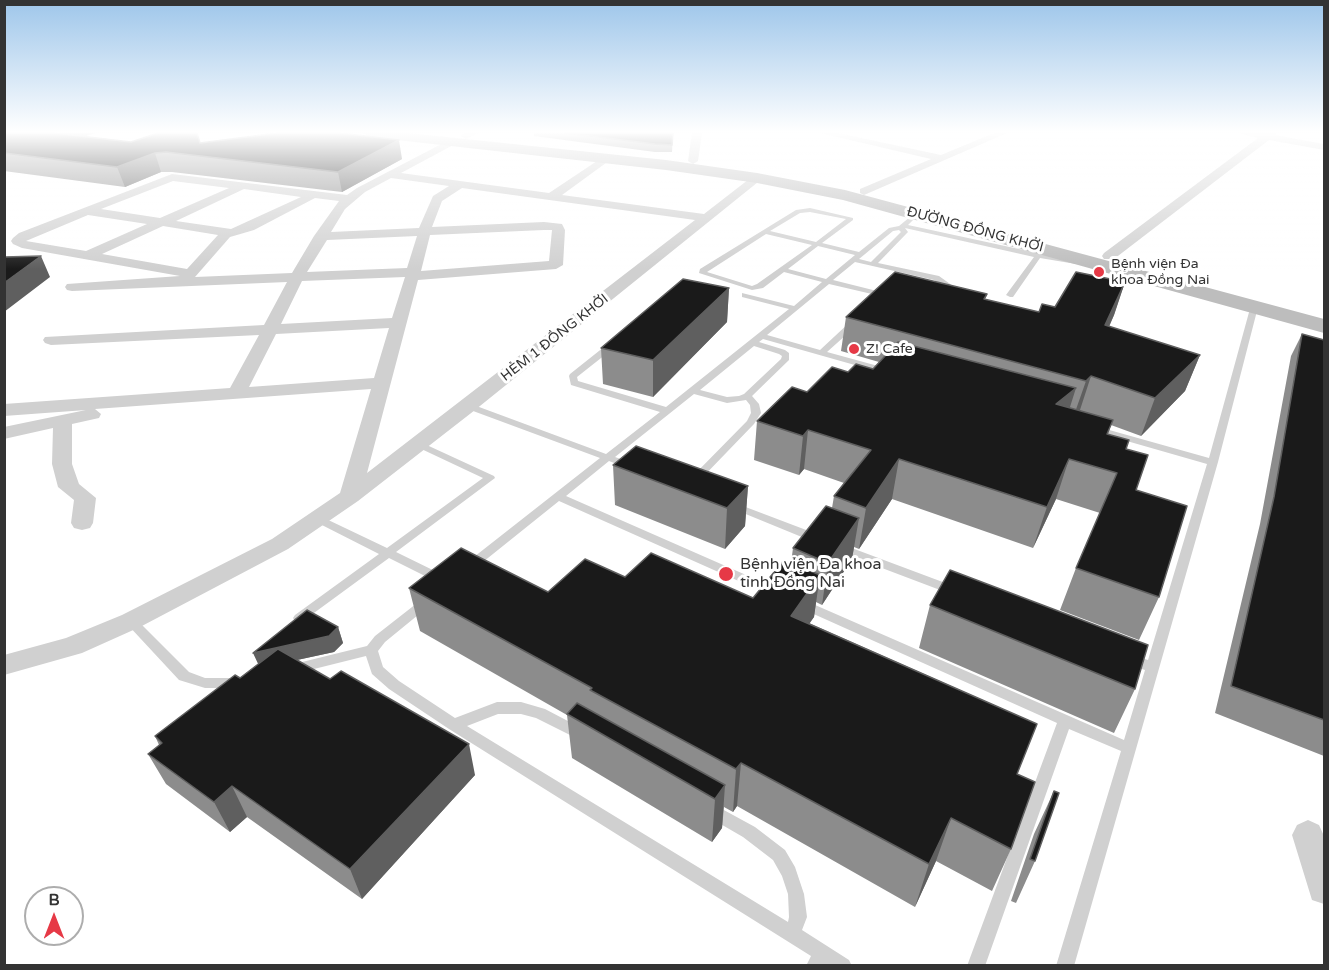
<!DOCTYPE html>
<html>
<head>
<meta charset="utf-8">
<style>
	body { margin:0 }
	#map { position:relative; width:1329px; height:970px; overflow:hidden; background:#fff; font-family:"Varela Round",sans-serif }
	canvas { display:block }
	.frame { position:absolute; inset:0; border:6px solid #333; pointer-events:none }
	.north { position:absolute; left:24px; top:886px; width:60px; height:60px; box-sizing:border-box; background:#fff; border:2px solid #adadad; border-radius:50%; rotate:0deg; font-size:16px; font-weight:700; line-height:24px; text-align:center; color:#333 }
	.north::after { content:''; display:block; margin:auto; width:21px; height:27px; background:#e63946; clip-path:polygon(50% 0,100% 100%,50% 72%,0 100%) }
</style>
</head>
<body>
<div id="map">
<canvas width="1329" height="970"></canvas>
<div class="frame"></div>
<div class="north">B</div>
</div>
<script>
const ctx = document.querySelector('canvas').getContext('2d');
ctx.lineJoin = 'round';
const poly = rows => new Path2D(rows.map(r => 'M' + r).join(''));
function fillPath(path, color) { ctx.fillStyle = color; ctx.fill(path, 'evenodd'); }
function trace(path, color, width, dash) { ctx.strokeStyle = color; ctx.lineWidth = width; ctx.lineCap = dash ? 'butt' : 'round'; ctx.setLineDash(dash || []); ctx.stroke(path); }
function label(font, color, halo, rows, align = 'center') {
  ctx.font = font + ' "Varela Round",sans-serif'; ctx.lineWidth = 6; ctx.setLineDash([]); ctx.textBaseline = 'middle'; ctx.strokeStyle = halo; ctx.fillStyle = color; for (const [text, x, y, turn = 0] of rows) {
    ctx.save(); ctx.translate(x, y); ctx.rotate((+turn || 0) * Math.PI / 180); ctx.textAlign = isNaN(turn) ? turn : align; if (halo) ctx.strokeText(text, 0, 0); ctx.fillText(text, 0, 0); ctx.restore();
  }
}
const lane = poly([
	[810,208,853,218,853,220,822,243,859,252,889,228,899,226,916,212,919,214,908,225,1079,262,1076,264,1040,258,1013,297,1010,297,1006,295,1034,257,905,228,908,232,907,233,878,263,939,276,953,286,947,299,940,297,945,287,934,280,855,262,833,280,889,294,889,298,829,284,767,335,820,350,850,322,856,322,856,326,827,352,889,369,889,373,883,373,763,339,759,342,785,350,789,353,789,360,752,396,759,404,761,413,754,424,698,482,690,482,689,480,747,421,751,413,750,405,746,400,727,403,694,394,615,457,635,464,636,466,635,468,627,468,609,461,566,496,778,589,780,592,778,595,770,595,559,501,473,570,465,570,463,567,465,564,600,458,465,408,463,406,465,404,471,404,606,454,660,412,571,385,569,376,570,374,609,343,615,343,615,347,577,377,578,381,666,407,789,309,742,297,742,293,794,306,822,282,784,272,763,288,752,290,699,273,700,269,796,210,810,208],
	[810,212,846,219,816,242,770,231,800,213,810,212],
	[899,230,901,232,871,262,859,259,893,231,899,230],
	[766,234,812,245,757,284,752,286,707,272,766,234],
	[818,246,855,255,826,279,788,269,818,246],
	[754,346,779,354,782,356,781,359,744,394,739,396,727,397,700,390,754,346],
	[1251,305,1258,307,1218,462,1074,966,1056,966,1121,751,1069,729,985,966,967,966,1057,723,798,607,796,604,798,601,806,601,1124,740,1145,670,1124,663,1122,659,1124,655,1129,654,1148,660,1207,464,1092,431,1090,429,1095,426,1209,458,1251,305],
	[418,441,494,476,495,478,396,552,445,576,447,579,445,582,437,582,389,558,303,621,299,623,295,621,293,618,295,615,379,554,314,521,312,519,314,517,322,517,387,548,483,478,415,446,413,444,415,442,418,441],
	[735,503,822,536,824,539,822,542,814,542,731,508,730,506,731,504,735,503],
	[841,544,956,587,958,590,956,593,948,593,837,551,835,548,837,545,841,544],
	[425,599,429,600,431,603,429,606,385,642,378,651,383,667,399,681,455,718,497,702,521,702,545,709,585,730,587,734,585,738,580,740,536,718,521,714,498,714,467,726,788,922,789,917,788,894,782,876,773,860,743,837,705,815,703,810,705,805,711,803,755,827,785,850,795,867,804,894,807,917,802,930,849,960,852,966,806,966,811,956,449,729,389,689,372,674,366,656,294,674,289,673,287,669,289,665,294,664,367,646,375,636,421,600,425,599],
	[131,616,135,618,189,672,205,678,238,678,243,679,245,683,243,687,238,688,205,688,179,680,127,624,125,621,127,618,131,616]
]);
const street = poly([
	[478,133,466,139,461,136,465,133,478,133],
	[692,133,702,133,698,161,693,164,688,161,692,133],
	[820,133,838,133,941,155,994,133,1007,133,864,195,860,193,860,189,931,159,820,133],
	[1239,133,1277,133,1275,135,1324,144,1324,150,1269,140,1114,259,1104,259,1102,256,1104,253,1258,138,1239,133],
	[451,139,455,140,455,144,401,173,549,193,606,155,611,158,610,160,562,195,704,214,753,176,761,176,763,178,475,410,358,501,288,549,140,627,82,653,4,675,4,655,66,638,122,615,272,539,340,493,371,389,95,409,101,414,99,418,72,424,72,464,79,484,96,498,93,523,90,528,82,530,74,528,71,523,74,500,58,487,52,464,53,428,4,439,4,427,86,410,4,416,4,404,230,388,259,335,51,345,45,343,43,340,45,337,264,325,287,282,72,291,67,290,65,287,67,284,180,276,22,248,13,244,11,241,13,238,19,233,172,174,347,195,357,188,451,139],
	[391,178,449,186,433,196,419,228,331,232,345,209,365,192,391,178],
	[173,181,229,188,160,218,101,209,173,181],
	[462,188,695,220,367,473,418,280,556,269,563,265,565,230,562,224,544,222,432,227,442,201,462,188],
	[244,189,301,197,231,229,176,221,244,189],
	[315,198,339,201,314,236,292,273,195,277,230,237,254,230,315,198],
	[88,215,147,224,86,251,26,241,88,215],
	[163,226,218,235,187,269,102,254,163,226],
	[544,230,552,230,549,261,421,271,430,235,544,230],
	[417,236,407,268,307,272,327,240,417,236],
	[405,277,392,318,281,324,302,281,405,277],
	[389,328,374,378,249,387,276,334,389,328],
	[1308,820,1319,825,1324,836,1324,904,1312,900,1292,835,1297,825,1308,820]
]);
const secondary = poly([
	[363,133,408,133,666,160,757,173,845,190,1324,319,1324,333,843,200,757,183,666,170,370,137,363,133]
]);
const wall = poly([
	[4,133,95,133,84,136,131,142,200,143,402,159,342,192,172,172,161,172,125,187,4,171],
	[534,133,673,133,672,152,655,152,534,136],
	[1125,282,1114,315,1109,327,1200,355,1185,391,1141,436,1111,425,1108,434,1126,449,1136,490,1159,597,1139,640,1060,610,1076,568,1100,513,1056,499,1033,548,892,499,859,549,854,547,852,559,822,605,816,602,814,617,809,623,1037,724,1017,774,1011,849,992,891,936,861,915,907,737,806,733,812,724,807,722,828,712,842,572,758,567,715,420,631,409,588,548,592,625,577,753,598,791,563,793,548,832,508,834,496,844,483,804,469,799,475,754,460,757,421,807,392,848,372,873,369,879,362,841,351,846,317,987,294,985,300,1039,312],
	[729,288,727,322,653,397,603,384,601,348],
	[1302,334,1324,340,1324,756,1215,713,1260,524,1291,356],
	[613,465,748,486,745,526,725,549,615,505],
	[930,605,1135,689,1114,733,919,648],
	[338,627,343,643,334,652,297,660,475,775,362,899,247,817,230,832,166,784,148,754,159,745,155,736,240,678,258,664],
	[1054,791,1035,861,1016,903,1011,901,1034,834]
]);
const shadedWall = poly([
	[38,133,95,133,45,149],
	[399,140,402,159,342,192,338,172],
	[155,153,161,172,125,187,117,167],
	[41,256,50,277,4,312,4,283],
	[1125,282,1114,315,1094,360,1105,325],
	[729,288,727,322,653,397,653,360],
	[1200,355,1185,391,1141,436,1155,398],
	[1091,376,1079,413,1073,418,1086,381],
	[1076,388,1064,426,1056,404],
	[808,430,804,469,799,475,803,436],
	[899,459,892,499,859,549,866,508],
	[1069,459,1056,499,1033,548,1047,507],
	[748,486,745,526,725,549,727,508],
	[859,518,852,559,822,605,828,563],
	[820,575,814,617,786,658,791,616],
	[338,627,343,643,334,652,260,668,253,653],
	[469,744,475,775,362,899,350,869],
	[741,763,737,806,733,812,736,769],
	[725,785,722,828,712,842,715,799],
	[232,786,247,817,230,832,214,802],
	[951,818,936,861,915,907,929,864]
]);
const building = poly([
	[4,133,54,133,131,142,158,133,197,133,200,143,277,133,340,133,399,140,338,172,166,152,155,153,117,167,4,153,4,133],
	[565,133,673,133,672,145,655,144,565,133],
	[41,256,4,283,4,257,41,256],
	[895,272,987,294,984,299,1039,312,1042,304,1055,307,1076,272,1125,282,1105,325,1200,355,1155,398,1091,376,1086,381,846,317,895,272],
	[683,279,729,288,653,360,601,348,683,279],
	[1302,334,1324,340,1324,720,1231,686,1274,497,1302,334],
	[898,342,1076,388,1056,404,1113,420,1107,434,1129,440,1126,449,1148,455,1136,490,1187,506,1159,597,1076,568,1117,473,1069,459,1047,507,899,459,866,508,834,496,871,450,808,430,803,436,757,421,792,387,807,392,832,367,848,372,856,364,873,369,898,342],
	[636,446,748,486,727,508,613,465,636,446],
	[826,506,859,518,828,563,793,548,826,506],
	[461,548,548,592,585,559,625,577,651,553,753,598,784,560,820,575,791,616,1037,724,1017,774,1035,782,1011,849,951,818,929,864,741,763,736,769,590,690,592,688,409,588,461,548],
	[950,570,1148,645,1135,689,930,605,950,570],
	[307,610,338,627,329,636,253,653,307,610],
	[278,649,330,679,341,671,469,744,350,869,232,786,214,802,148,754,162,743,155,736,235,675,240,678,278,649],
	[577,703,725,785,715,799,567,714,577,703],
	[1054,791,1059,793,1035,861,1030,859,1054,791]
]);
const markers = [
	[1099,272,6,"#e63946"],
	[854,349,6,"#e63946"],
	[726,574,8,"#e63946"]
];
const farStreetnames = [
	["ĐƯỜNG ĐỒNG KHỞI",975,230,15],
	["HẺM 1 ĐỒNG KHỞI",555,338,-38]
];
const farPoinames = [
	["Bệnh viện Đa",1111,264],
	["khoa Đồng Nai",1111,280],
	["Z! Cafe",866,349]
];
const poiNames = [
	["Bệnh viện Đa khoa",740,565],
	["tỉnh Đồng Nai",740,583]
];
fillPath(lane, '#d0d0d0');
fillPath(street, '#d0d0d0');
fillPath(secondary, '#bdbdbd');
fillPath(wall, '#8c8c8c');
fillPath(shadedWall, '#5f5f5f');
fillPath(building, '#1a1a1a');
trace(building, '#5f5f5f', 1.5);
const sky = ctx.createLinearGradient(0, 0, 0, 269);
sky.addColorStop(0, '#9ec6ea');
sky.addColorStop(0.49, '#fff');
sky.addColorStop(1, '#ffffff00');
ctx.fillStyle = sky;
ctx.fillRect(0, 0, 1329, 269);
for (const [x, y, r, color] of markers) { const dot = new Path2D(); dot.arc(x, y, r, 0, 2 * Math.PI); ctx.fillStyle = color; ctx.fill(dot); trace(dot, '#fff', 2); }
label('14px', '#333', '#fff', farStreetnames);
label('14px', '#333', '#fff', farPoinames, 'left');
label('16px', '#333', '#fff', poiNames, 'left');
</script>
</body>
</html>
